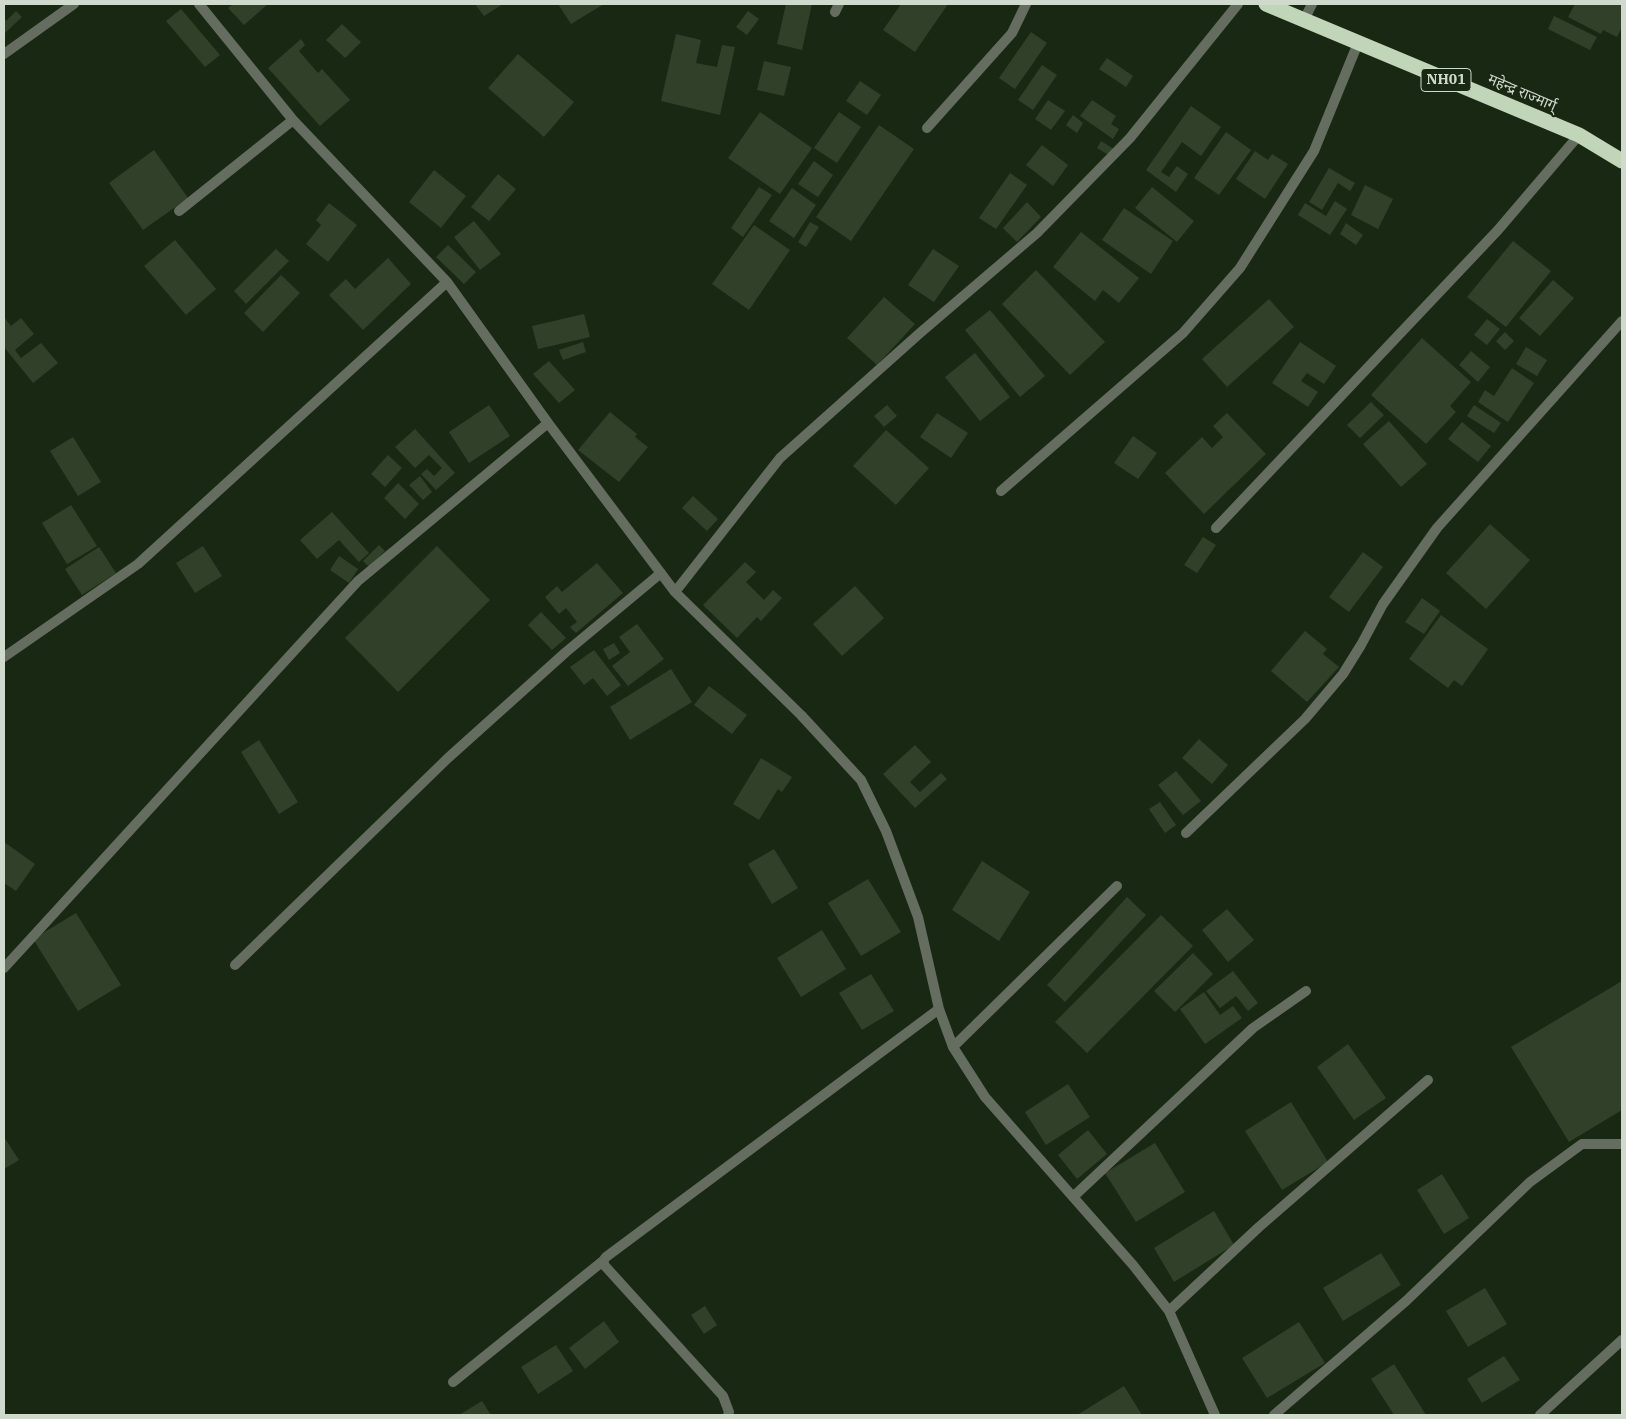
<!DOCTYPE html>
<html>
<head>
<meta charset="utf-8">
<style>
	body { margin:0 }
	#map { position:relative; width:1626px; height:1419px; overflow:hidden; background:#192812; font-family:"IBM Plex Serif",serif }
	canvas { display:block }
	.frame { position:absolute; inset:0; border:5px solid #d0dacc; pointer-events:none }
</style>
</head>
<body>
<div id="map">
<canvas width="1626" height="1419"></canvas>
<div class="frame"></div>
</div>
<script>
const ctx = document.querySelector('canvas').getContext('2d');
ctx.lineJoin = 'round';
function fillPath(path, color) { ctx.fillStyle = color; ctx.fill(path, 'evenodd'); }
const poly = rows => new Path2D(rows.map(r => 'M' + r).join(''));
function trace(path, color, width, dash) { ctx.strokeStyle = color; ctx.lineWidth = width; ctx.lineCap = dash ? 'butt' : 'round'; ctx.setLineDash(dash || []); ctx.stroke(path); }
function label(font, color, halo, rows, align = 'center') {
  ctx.font = font + ' "IBM Plex Serif","Noto Sans Devanagari",serif'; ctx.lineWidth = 4; ctx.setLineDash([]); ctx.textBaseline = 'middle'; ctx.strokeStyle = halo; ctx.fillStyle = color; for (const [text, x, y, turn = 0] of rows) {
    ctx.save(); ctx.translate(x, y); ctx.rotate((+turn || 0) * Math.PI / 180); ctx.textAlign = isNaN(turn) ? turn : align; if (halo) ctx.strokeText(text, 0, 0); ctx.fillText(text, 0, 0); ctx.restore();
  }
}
const building = poly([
	[233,4,268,4,244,25,228,8],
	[475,4,503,4,484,16],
	[558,4,604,4,571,24],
	[786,4,812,4,802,50,777,44],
	[901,4,948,4,915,52,883,30],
	[1575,4,1622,4,1622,27,1617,37,1603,30,1601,34,1568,17],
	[181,9,220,55,205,67,166,21],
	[16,11,22,17,4,34,4,18,6,21],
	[748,11,759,19,747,35,736,27],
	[1554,16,1597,37,1590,50,1548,29],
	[342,24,361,42,345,58,326,40],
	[1031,32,1047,43,1015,89,999,78],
	[676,34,701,40,696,63,717,67,722,45,735,47,720,115,661,101],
	[301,39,305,45,299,51,318,73,322,69,350,100,320,126,268,68],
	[518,54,574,102,544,137,488,88],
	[1107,58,1133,76,1126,87,1099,69],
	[764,61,791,67,784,96,757,90],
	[1042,65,1057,75,1033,110,1018,100],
	[860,81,881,95,867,115,846,101],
	[1048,100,1065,111,1051,130,1035,119],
	[1092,100,1116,116,1111,124,1119,129,1113,139,1080,116],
	[1191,106,1221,127,1201,156,1182,142,1161,172,1169,177,1177,166,1188,174,1176,192,1146,170],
	[760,112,812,148,780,194,728,158],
	[839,112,861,127,837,163,814,148],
	[1073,115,1083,123,1077,133,1066,125],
	[879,125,914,149,851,241,816,217],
	[1226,132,1251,150,1219,195,1194,178],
	[1101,141,1114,149,1110,156,1097,148],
	[1042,145,1068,165,1053,186,1026,165],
	[154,150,188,198,143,230,109,183],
	[1255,151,1268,160,1272,154,1288,164,1265,199,1236,179],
	[814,161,833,175,818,197,798,184],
	[1329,168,1355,183,1350,191,1338,183,1322,210,1309,202],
	[434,170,466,196,441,228,409,202],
	[1010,173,1027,185,996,229,979,218],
	[498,174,516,189,489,221,471,207],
	[1365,185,1393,199,1378,229,1351,215],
	[759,187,772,195,743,237,731,228],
	[1152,187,1194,221,1177,242,1135,208],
	[792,188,816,205,794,238,769,221],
	[1335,201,1347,209,1330,235,1298,215,1305,203,1326,216],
	[1027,202,1041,217,1017,242,1003,228],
	[329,203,357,225,328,262,306,244,321,225,316,220],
	[1124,208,1173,241,1151,274,1102,240],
	[474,221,501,254,480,270,454,237],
	[810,222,819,227,806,247,798,242],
	[1346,223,1363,235,1356,245,1340,234],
	[754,225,790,250,749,310,712,284],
	[1081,232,1139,278,1119,303,1103,290,1095,301,1053,267],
	[175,240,216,289,186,315,144,266],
	[1513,241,1551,271,1506,327,1467,297],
	[448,245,476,272,464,284,436,257],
	[276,249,289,261,246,304,234,291],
	[933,249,959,266,934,302,908,285],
	[388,258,411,284,363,330,329,295,346,279,355,289],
	[1036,270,1105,342,1070,375,1002,304],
	[281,275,300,293,263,332,244,313],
	[1553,280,1574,298,1540,336,1519,318],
	[884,297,915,324,877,365,847,338],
	[1269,299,1294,327,1227,387,1202,359],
	[990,310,1045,376,1020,397,965,330],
	[584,314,590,337,538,349,532,326],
	[4,317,11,326,21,318,34,334,15,350,21,358,41,343,58,363,33,383,4,347],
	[1487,319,1500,329,1487,345,1474,335],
	[1505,332,1514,341,1505,350,1496,341],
	[1422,338,1471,382,1450,406,1456,412,1426,444,1371,395],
	[583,342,586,352,563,360,559,350],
	[1300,342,1336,366,1324,384,1307,373,1301,381,1318,392,1308,407,1272,383],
	[1526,347,1547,360,1537,376,1516,364],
	[1471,351,1490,367,1478,382,1459,365],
	[975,353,1010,397,980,421,945,377],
	[549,361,575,390,559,403,533,374],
	[1512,368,1534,383,1508,422,1478,402,1485,390,1494,396],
	[1371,402,1384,415,1360,438,1347,425],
	[489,405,510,436,469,463,449,432],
	[887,405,897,416,884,427,874,416],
	[1474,405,1501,423,1494,433,1467,416],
	[610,412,637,434,635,437,648,447,619,482,578,450],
	[937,413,968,433,951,458,920,437],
	[1227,413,1266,454,1204,514,1165,473,1202,437,1212,448,1223,437,1213,426],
	[1389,421,1427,464,1401,487,1363,444],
	[1462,422,1491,446,1478,462,1448,439],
	[415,429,455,473,436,490,421,474,427,469,434,476,442,468,429,455,415,468,395,447],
	[886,430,929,468,896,505,853,466],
	[1133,436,1157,453,1138,479,1114,463],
	[73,437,101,482,78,496,50,451],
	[388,455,402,468,385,487,371,474],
	[420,476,432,492,423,500,409,485],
	[398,483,419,504,405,519,384,498],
	[693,496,718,519,707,531,682,508],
	[71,505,97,546,67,564,42,523],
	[332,512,369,553,359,562,339,540,317,559,300,540],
	[1490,524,1530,560,1486,609,1446,573],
	[1203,537,1216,545,1197,573,1184,565],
	[379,545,385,551,369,567,363,561],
	[203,546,222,576,195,593,176,563],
	[437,546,490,600,398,692,345,638],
	[99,547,116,573,82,595,65,569],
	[1363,552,1383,567,1349,612,1329,597],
	[339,556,358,569,349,583,330,570],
	[745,562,756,572,746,582,764,600,773,590,782,598,761,621,757,617,737,638,703,605],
	[597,563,623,593,576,633,570,627,577,622,566,608,559,614,545,597,557,586,562,592],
	[855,586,884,618,842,656,813,624],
	[1422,598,1440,611,1424,634,1405,622],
	[541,612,566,638,552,650,528,625],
	[1441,615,1488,649,1462,686,1454,680,1448,688,1409,659],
	[637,624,664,659,628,686,612,666,630,652,619,637],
	[1305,631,1327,649,1323,654,1339,667,1307,702,1271,671],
	[614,643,620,653,609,660,603,649],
	[594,650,621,685,607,696,593,678,584,685,570,667],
	[671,669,692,702,630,740,610,707],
	[709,686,747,715,732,734,694,705],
	[1199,739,1228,765,1212,784,1182,758],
	[259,740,298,802,279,814,241,752],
	[915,745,931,762,910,782,920,792,941,773,947,779,915,808,883,774],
	[761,758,792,777,782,792,778,789,759,820,733,804],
	[1176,771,1201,801,1183,815,1158,785],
	[1160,802,1176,825,1165,833,1149,809],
	[4,842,35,864,16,891,4,883],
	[774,849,798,888,772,904,748,864],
	[982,861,1030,892,999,941,952,910],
	[868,879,901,932,861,956,828,903],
	[1127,897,1146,915,1065,1002,1047,985],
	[1227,909,1254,940,1228,962,1202,930],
	[76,913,121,985,78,1011,33,939],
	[1161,915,1193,946,1087,1053,1055,1022],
	[822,930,846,969,801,997,777,958],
	[1193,953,1213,974,1175,1012,1154,991],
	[1233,971,1258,1003,1248,1011,1236,996,1220,1008,1206,991],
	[871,974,894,1011,862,1030,839,993],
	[1622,981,1622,1110,1569,1142,1511,1047],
	[1204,992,1220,1015,1233,1006,1242,1018,1205,1044,1180,1009],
	[1348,1044,1386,1098,1354,1120,1317,1067],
	[1068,1084,1090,1117,1046,1145,1025,1112],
	[1291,1102,1328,1162,1282,1190,1245,1131],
	[1088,1130,1107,1154,1077,1179,1058,1155],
	[4,1137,19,1160,4,1169],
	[1155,1143,1185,1192,1136,1222,1105,1173],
	[1442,1174,1469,1218,1444,1234,1417,1190],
	[1214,1211,1234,1245,1174,1282,1154,1248],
	[1381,1253,1401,1285,1343,1321,1323,1288],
	[1485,1288,1507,1324,1468,1347,1446,1311],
	[705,1306,717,1325,704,1334,691,1315],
	[604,1321,619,1342,585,1369,569,1348],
	[1299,1322,1325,1363,1267,1398,1242,1358],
	[556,1345,573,1371,538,1394,521,1367],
	[1504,1356,1520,1380,1482,1403,1467,1379],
	[1394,1364,1426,1415,1394,1415,1371,1379],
	[1124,1386,1142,1415,1077,1415],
	[482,1401,491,1415,459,1415]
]);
const street = poly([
	[199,4,293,120,447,282,548,423,675,592,801,715,861,780,886,831,918,917,939,1009,953,1047,985,1097,1133,1265,1169,1311,1215,1415],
	[835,12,839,4],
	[1304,20,1312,4],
	[4,54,74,4],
	[927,128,1012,33,1026,4],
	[179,211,293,120],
	[1001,491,1183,333,1240,268,1314,151,1358,43],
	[1216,528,1498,230,1579,135],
	[675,592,780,458,920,333,1037,233,1130,138,1238,4],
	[4,657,138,564,447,282],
	[1186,833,1305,719,1343,674,1361,645,1383,604,1437,528,1622,321],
	[235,965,448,758,566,652,661,573],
	[4,968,358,581,548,423],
	[953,1047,1117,886],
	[1073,1197,1253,1028,1306,991],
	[1169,1311,1259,1227,1428,1080],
	[453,1382,603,1261],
	[728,1415,729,1412,723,1396,605,1266,603,1261,606,1257,939,1009],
	[1274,1415,1406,1301,1530,1182,1582,1144,1622,1144],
	[1540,1415,1622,1340]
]);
const highway = poly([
	[1266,4,1579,135,1622,161]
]);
const shields = [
	[1446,80,50]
];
const shieldNames = [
	["NH01",1446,80]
];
const streetNames = [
	["महेन्द्र राज्मार्ग्",1522,93,23]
];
fillPath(building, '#314029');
trace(street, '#656d61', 10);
trace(highway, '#c1d5b9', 15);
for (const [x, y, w] of shields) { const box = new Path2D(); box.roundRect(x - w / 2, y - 11.5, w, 23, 4); ctx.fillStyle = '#192812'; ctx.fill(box); trace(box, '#d0dacc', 1); }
label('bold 14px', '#d0dacc', null, shieldNames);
label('15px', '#d0dacc', '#192812', streetNames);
</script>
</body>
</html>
